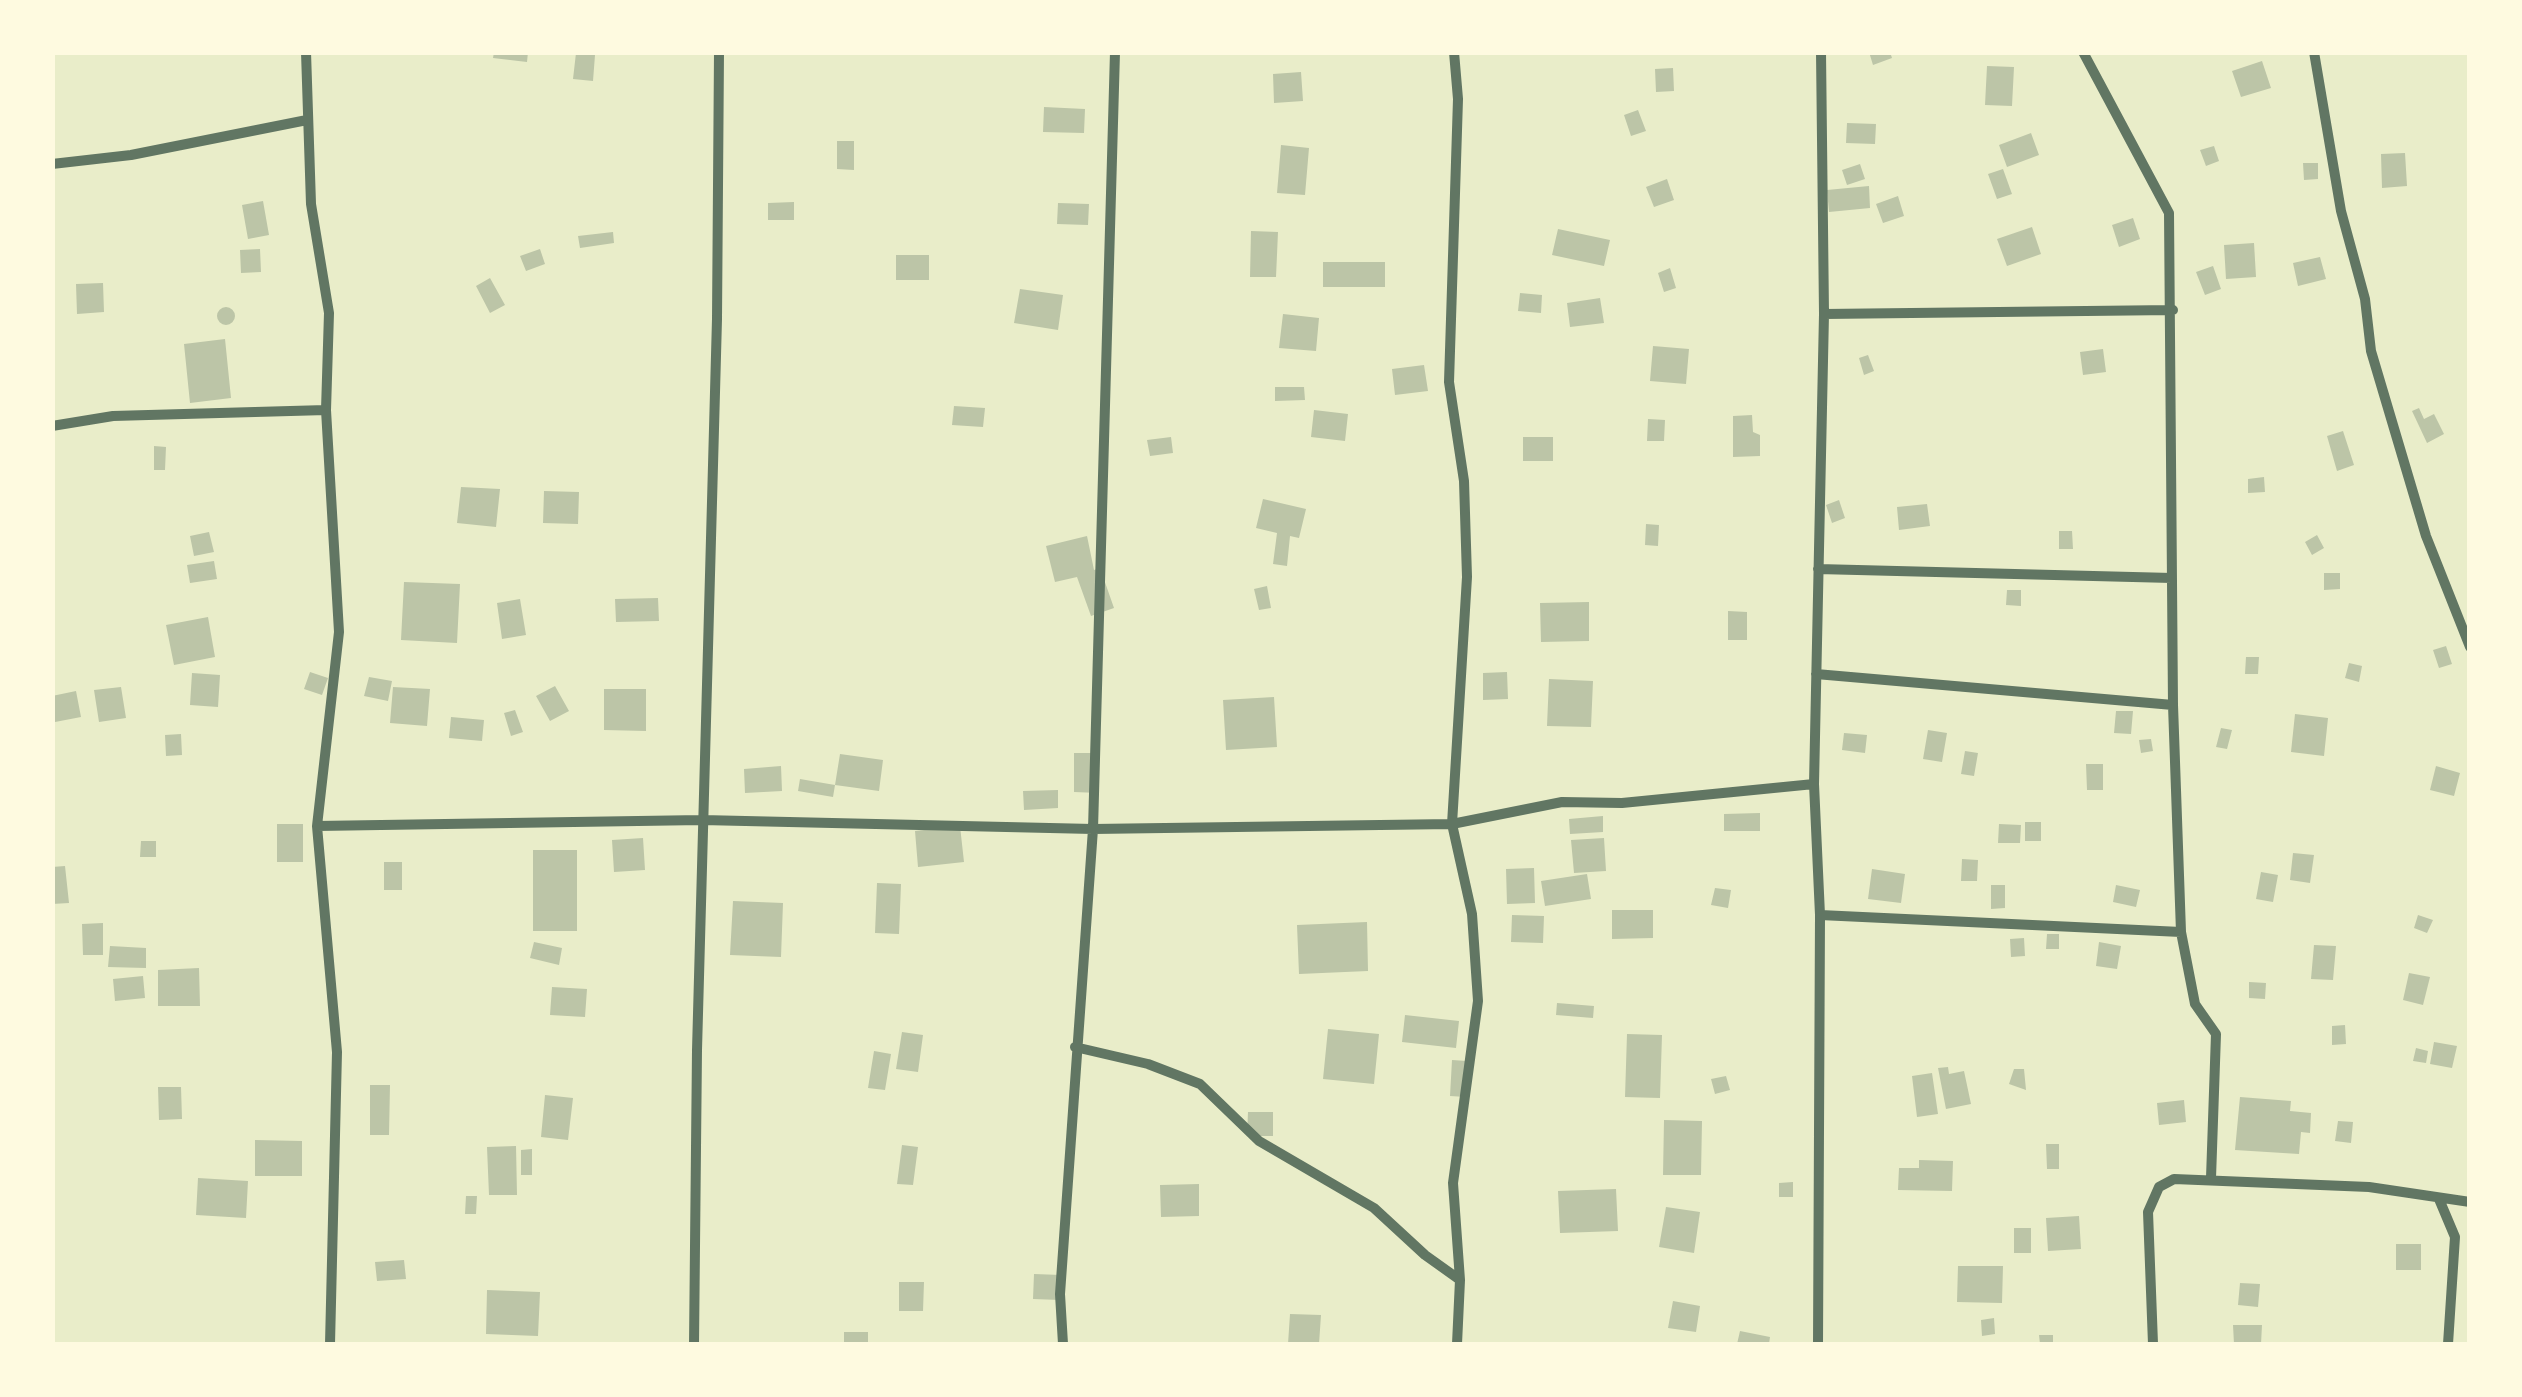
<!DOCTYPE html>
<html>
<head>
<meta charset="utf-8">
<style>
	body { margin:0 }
	#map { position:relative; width:2522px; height:1397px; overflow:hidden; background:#e9edc9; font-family:"PT Sans Narrow",sans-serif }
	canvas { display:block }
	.frame { position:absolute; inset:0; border:55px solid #fefae0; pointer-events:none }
</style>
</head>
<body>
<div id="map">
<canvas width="2522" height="1397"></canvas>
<div class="frame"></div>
</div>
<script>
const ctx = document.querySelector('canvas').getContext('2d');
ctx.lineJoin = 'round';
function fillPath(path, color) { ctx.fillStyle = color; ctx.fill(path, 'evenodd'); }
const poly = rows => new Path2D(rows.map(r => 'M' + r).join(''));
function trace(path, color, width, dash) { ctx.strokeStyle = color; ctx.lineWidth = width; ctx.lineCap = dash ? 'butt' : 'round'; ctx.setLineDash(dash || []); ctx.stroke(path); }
const building = poly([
	[494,52,528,52,527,62,493,58],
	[1869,52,1890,52,1892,58,1873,65],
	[576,53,595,55,593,81,573,79],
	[2262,61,2271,88,2241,97,2232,71],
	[1987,66,2014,67,2012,106,1985,105],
	[1673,68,1674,91,1656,92,1655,69],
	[1301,72,1303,101,1274,103,1273,74],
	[1044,107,1085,109,1084,133,1043,132],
	[1638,110,1646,131,1631,136,1624,115],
	[1847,123,1876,124,1875,144,1846,143],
	[2031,133,2039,155,2007,167,1999,145],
	[837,141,854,141,854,170,837,169],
	[1281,145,1309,148,1305,195,1277,193],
	[2214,146,2219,161,2206,166,2200,150],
	[2405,153,2407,186,2382,188,2381,154],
	[2303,163,2318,163,2318,179,2304,180],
	[1860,164,1865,179,1847,185,1842,170],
	[2003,169,2012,194,1997,199,1988,174],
	[1667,179,1674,200,1654,207,1646,187],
	[1869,186,1870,208,1829,212,1827,190],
	[1898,196,1904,216,1883,223,1876,204],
	[263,201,269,235,248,239,242,205],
	[794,202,794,220,768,220,768,203],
	[1058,203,1089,204,1088,225,1057,224],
	[2133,218,2140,239,2119,247,2112,225],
	[2032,227,2041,254,2007,266,1997,239],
	[1558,229,1610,240,1604,266,1552,255],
	[1251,231,1278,232,1276,277,1250,277],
	[613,232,614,243,580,248,578,236],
	[2254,243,2256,277,2226,279,2224,245],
	[260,249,261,272,241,273,240,250],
	[540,249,545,264,526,271,520,256],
	[896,255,929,255,929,280,896,280],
	[2320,257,2326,279,2298,286,2293,263],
	[1323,262,1385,262,1385,287,1323,287],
	[2213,266,2221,289,2205,295,2196,272],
	[1670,268,1676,288,1664,292,1658,273],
	[490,278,505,305,490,313,476,286],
	[103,283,104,312,77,314,76,284],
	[1020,289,1063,295,1058,330,1014,323],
	[1520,293,1542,295,1541,313,1518,311],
	[1600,298,1604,323,1570,327,1567,303],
	'217 316a9 9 0 1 1 18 0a9 9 0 1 1-18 0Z',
	[1283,314,1319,318,1316,351,1279,348],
	[225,339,231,398,190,403,184,344],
	[1653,346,1689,349,1686,384,1650,381],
	[2103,349,2106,372,2083,375,2080,352],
	[1868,355,1874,371,1864,375,1859,358],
	[1424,365,1428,391,1395,395,1392,369],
	[1275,387,1304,387,1305,400,1275,401],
	[954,406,985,408,983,427,952,425],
	[2419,408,2424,419,2434,414,2444,434,2427,443,2412,411],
	[1314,410,1348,414,1345,441,1311,437],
	[1752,415,1753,432,1760,435,1760,456,1733,457,1733,416],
	[1648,419,1665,420,1664,441,1647,441],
	[2343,431,2354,465,2337,471,2327,436],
	[1171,437,1173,453,1150,456,1147,440],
	[1523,437,1553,437,1553,461,1523,461],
	[154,446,166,447,165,470,154,470],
	[2264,477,2265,492,2248,493,2248,479],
	[461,487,500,489,496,527,457,523],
	[544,491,579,492,578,524,543,523],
	[1263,499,1306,509,1299,538,1290,536,1287,566,1273,564,1277,533,1256,528],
	[1839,500,1845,518,1832,523,1826,505],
	[1927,504,1930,526,1899,530,1897,507],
	[1646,524,1659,525,1658,546,1645,545],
	[2059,531,2072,531,2073,549,2059,549],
	[209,532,214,552,194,556,190,536],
	[2317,535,2324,548,2312,555,2305,542],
	[1087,536,1094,570,1100,568,1114,608,1091,616,1077,577,1055,582,1046,546],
	[214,561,217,579,190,583,187,565],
	[2324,573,2340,573,2340,589,2324,590],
	[404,582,460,584,457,643,401,640],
	[1267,586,1271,608,1259,610,1254,589],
	[2007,590,2021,590,2021,606,2006,605],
	[658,598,659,621,616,622,615,599],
	[520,599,526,635,502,639,497,603],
	[1589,602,1589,641,1541,642,1540,603],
	[1728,611,1747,612,1747,640,1728,640],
	[208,617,215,657,174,665,166,625],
	[2446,646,2452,664,2439,668,2433,650],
	[2246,657,2259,657,2258,674,2245,674],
	[2349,663,2362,666,2359,682,2345,678],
	[310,672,328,678,322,695,304,689],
	[1507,672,1508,699,1483,700,1483,673],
	[192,673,220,675,218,707,190,705],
	[369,677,392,681,388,701,364,696],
	[1549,679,1593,681,1591,727,1547,726],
	[555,686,569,711,550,721,536,696],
	[121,687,126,718,99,722,94,690],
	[393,687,430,689,427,726,390,723],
	[604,689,646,689,646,731,604,730],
	[76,691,81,717,55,722,52,696],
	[1274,697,1277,747,1226,750,1223,700],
	[515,710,523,732,511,736,504,713],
	[2116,711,2133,711,2131,734,2114,733],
	[2295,714,2328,718,2324,756,2291,752],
	[451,717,484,720,482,741,449,738],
	[2221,728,2232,730,2227,749,2216,747],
	[1928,730,1947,733,1942,762,1923,759],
	[1844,733,1867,735,1865,753,1842,750],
	[181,734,182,755,166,756,165,735],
	[2151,739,2153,751,2141,753,2139,740],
	[1965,751,1978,753,1974,776,1961,774],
	[1074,753,1099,753,1099,793,1074,792],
	[840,754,883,760,879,791,835,785,833,797,798,791,800,779,835,785],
	[2086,764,2103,764,2103,790,2087,790],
	[781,766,782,791,745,793,744,769],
	[2436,766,2460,773,2454,796,2430,790],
	[1058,790,1058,808,1024,810,1023,791],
	[1760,813,1760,831,1724,831,1724,814],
	[1603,816,1603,832,1570,834,1569,819],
	[2025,822,2041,822,2041,841,2025,841],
	[277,824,303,824,303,862,277,862],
	[1999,824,2021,825,2020,843,1998,843],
	[960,826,964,862,918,867,915,831],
	[643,838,645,870,614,872,612,840],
	[1604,838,1606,871,1574,873,1571,840],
	[141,841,156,841,156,857,140,857],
	[533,850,577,850,577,931,533,931],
	[2293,853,2314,855,2310,883,2290,880],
	[1962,859,1978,860,1977,881,1961,881],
	[384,862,402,862,402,890,384,890],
	[65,866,69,903,52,904,52,867],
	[1534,868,1535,903,1507,904,1506,869],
	[1872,869,1905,874,1901,903,1868,899],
	[2261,872,2278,875,2273,902,2256,899],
	[1587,874,1591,899,1545,906,1541,881],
	[877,883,901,884,899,934,875,933],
	[1991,885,2005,885,2005,908,1991,909],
	[2116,885,2140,890,2136,907,2113,902],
	[1715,888,1731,890,1728,908,1711,905],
	[733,901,783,903,781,957,730,955],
	[1612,910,1653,910,1653,938,1612,939],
	[1512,915,1544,916,1543,943,1511,942],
	[2418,915,2433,920,2427,933,2414,928],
	[1367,922,1368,971,1299,974,1297,925],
	[103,923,103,955,83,955,82,924],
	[2047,934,2059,934,2059,949,2046,949],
	[2024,938,2025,956,2011,957,2010,939],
	[534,942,562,948,559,965,530,958],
	[2099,942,2121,946,2117,969,2096,966],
	[2314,945,2336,946,2333,980,2311,979],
	[110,946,146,948,146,968,108,967],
	[199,968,200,1006,158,1006,158,970],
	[2409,973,2430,977,2423,1005,2403,1000],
	[143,976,145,998,115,1001,113,979],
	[2249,982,2266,983,2265,999,2249,998],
	[552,987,587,989,585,1017,550,1015],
	[1557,1003,1594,1006,1593,1018,1556,1015],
	[1405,1015,1459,1021,1456,1048,1402,1042],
	[2345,1025,2346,1044,2332,1045,2332,1026],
	[1328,1029,1379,1034,1374,1084,1323,1079],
	[902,1032,923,1035,918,1072,896,1069],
	[1627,1034,1662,1035,1660,1098,1625,1097],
	[2434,1042,2457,1046,2452,1068,2430,1064],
	[2416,1048,2428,1051,2426,1063,2413,1061],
	[874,1051,891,1054,885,1090,868,1088],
	[1452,1060,1467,1061,1466,1097,1450,1096],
	[1948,1067,1949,1074,1964,1071,1971,1104,1946,1109,1938,1068],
	[2014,1069,2024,1069,2026,1090,2009,1084],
	[1932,1073,1938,1114,1917,1117,1912,1076],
	[1726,1076,1730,1090,1715,1094,1711,1079],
	[370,1085,390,1085,389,1135,370,1135],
	[158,1087,181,1087,182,1119,159,1120],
	[545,1095,573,1098,568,1140,541,1137],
	[2240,1097,2291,1101,2290,1111,2311,1113,2310,1133,2301,1132,2299,1154,2235,1150],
	[2184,1100,2186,1122,2159,1125,2157,1103],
	[1248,1112,1273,1112,1273,1136,1247,1136],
	[1664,1120,1702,1121,1701,1175,1663,1175],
	[2338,1121,2353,1122,2351,1143,2335,1141],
	[255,1140,302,1141,302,1176,255,1176],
	[2046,1144,2059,1144,2059,1169,2047,1169],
	[902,1145,918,1147,913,1185,897,1184],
	[516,1146,517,1195,489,1195,487,1147],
	[532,1149,532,1175,521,1175,521,1150],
	[1919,1160,1953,1161,1952,1191,1898,1190,1899,1168,1919,1168],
	[198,1178,248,1181,246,1218,196,1215],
	[1793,1182,1793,1197,1779,1197,1779,1183],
	[1199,1184,1199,1216,1161,1217,1160,1185],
	[1616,1189,1618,1231,1560,1233,1558,1191],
	[466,1196,477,1196,476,1214,465,1214],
	[1666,1207,1700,1212,1694,1253,1659,1247],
	[2079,1216,2081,1249,2048,1251,2046,1218],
	[2014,1228,2031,1228,2031,1253,2014,1253],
	[2396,1244,2421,1244,2421,1270,2396,1270],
	[404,1260,406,1279,377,1281,375,1262],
	[1958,1266,2003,1266,2002,1303,1957,1302],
	[1034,1274,1061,1275,1060,1300,1033,1299],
	[899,1282,924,1282,923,1311,899,1311],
	[2240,1283,2260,1284,2258,1307,2238,1305],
	[487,1290,540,1292,538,1336,486,1334],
	[1673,1301,1700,1306,1696,1332,1668,1328],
	[1290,1314,1321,1315,1319,1344,1288,1344],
	[1994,1318,1995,1334,1982,1336,1981,1320],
	[2233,1325,2262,1325,2261,1344,2234,1344],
	[1740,1331,1770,1337,1769,1344,1737,1344],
	[844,1332,868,1332,868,1344,844,1344],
	[2039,1335,2053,1335,2053,1344,2040,1344]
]);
const minor = poly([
	[306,52,311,204,329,313,326,410,339,632,317,826,337,1052,330,1344],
	[1454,52,1458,99,1449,382,1464,481,1467,577,1452,824,1472,914,1478,1001,1453,1183,1460,1280,1457,1344],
	[2083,52,2169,213,2173,705,2181,932,2195,1004,2216,1034,2211,1178],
	[2314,52,2341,211,2365,299,2371,351,2426,536,2470,647],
	[52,164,131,155,307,120],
	[1824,314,2173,310],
	[52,426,113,416,326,410],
	[1818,569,2172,578],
	[1816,674,2173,705],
	[317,826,702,820,1093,829,1452,824,1562,802,1622,803,1814,784],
	[1820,915,2181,932],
	[1075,1047,1148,1064,1200,1084,1259,1141,1374,1208,1425,1255,1460,1280],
	[2439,1199,2455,1237,2448,1344],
	[694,1344,697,1050,717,319,719,52],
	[1063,1344,1060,1294,1093,829,1115,52],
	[1818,1344,1820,915,1814,784,1824,314,1821,52],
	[2153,1344,2148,1212,2159,1187,2174,1179,2369,1187,2470,1202]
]);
fillPath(building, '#bcc5a7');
trace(minor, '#617663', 10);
</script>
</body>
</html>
